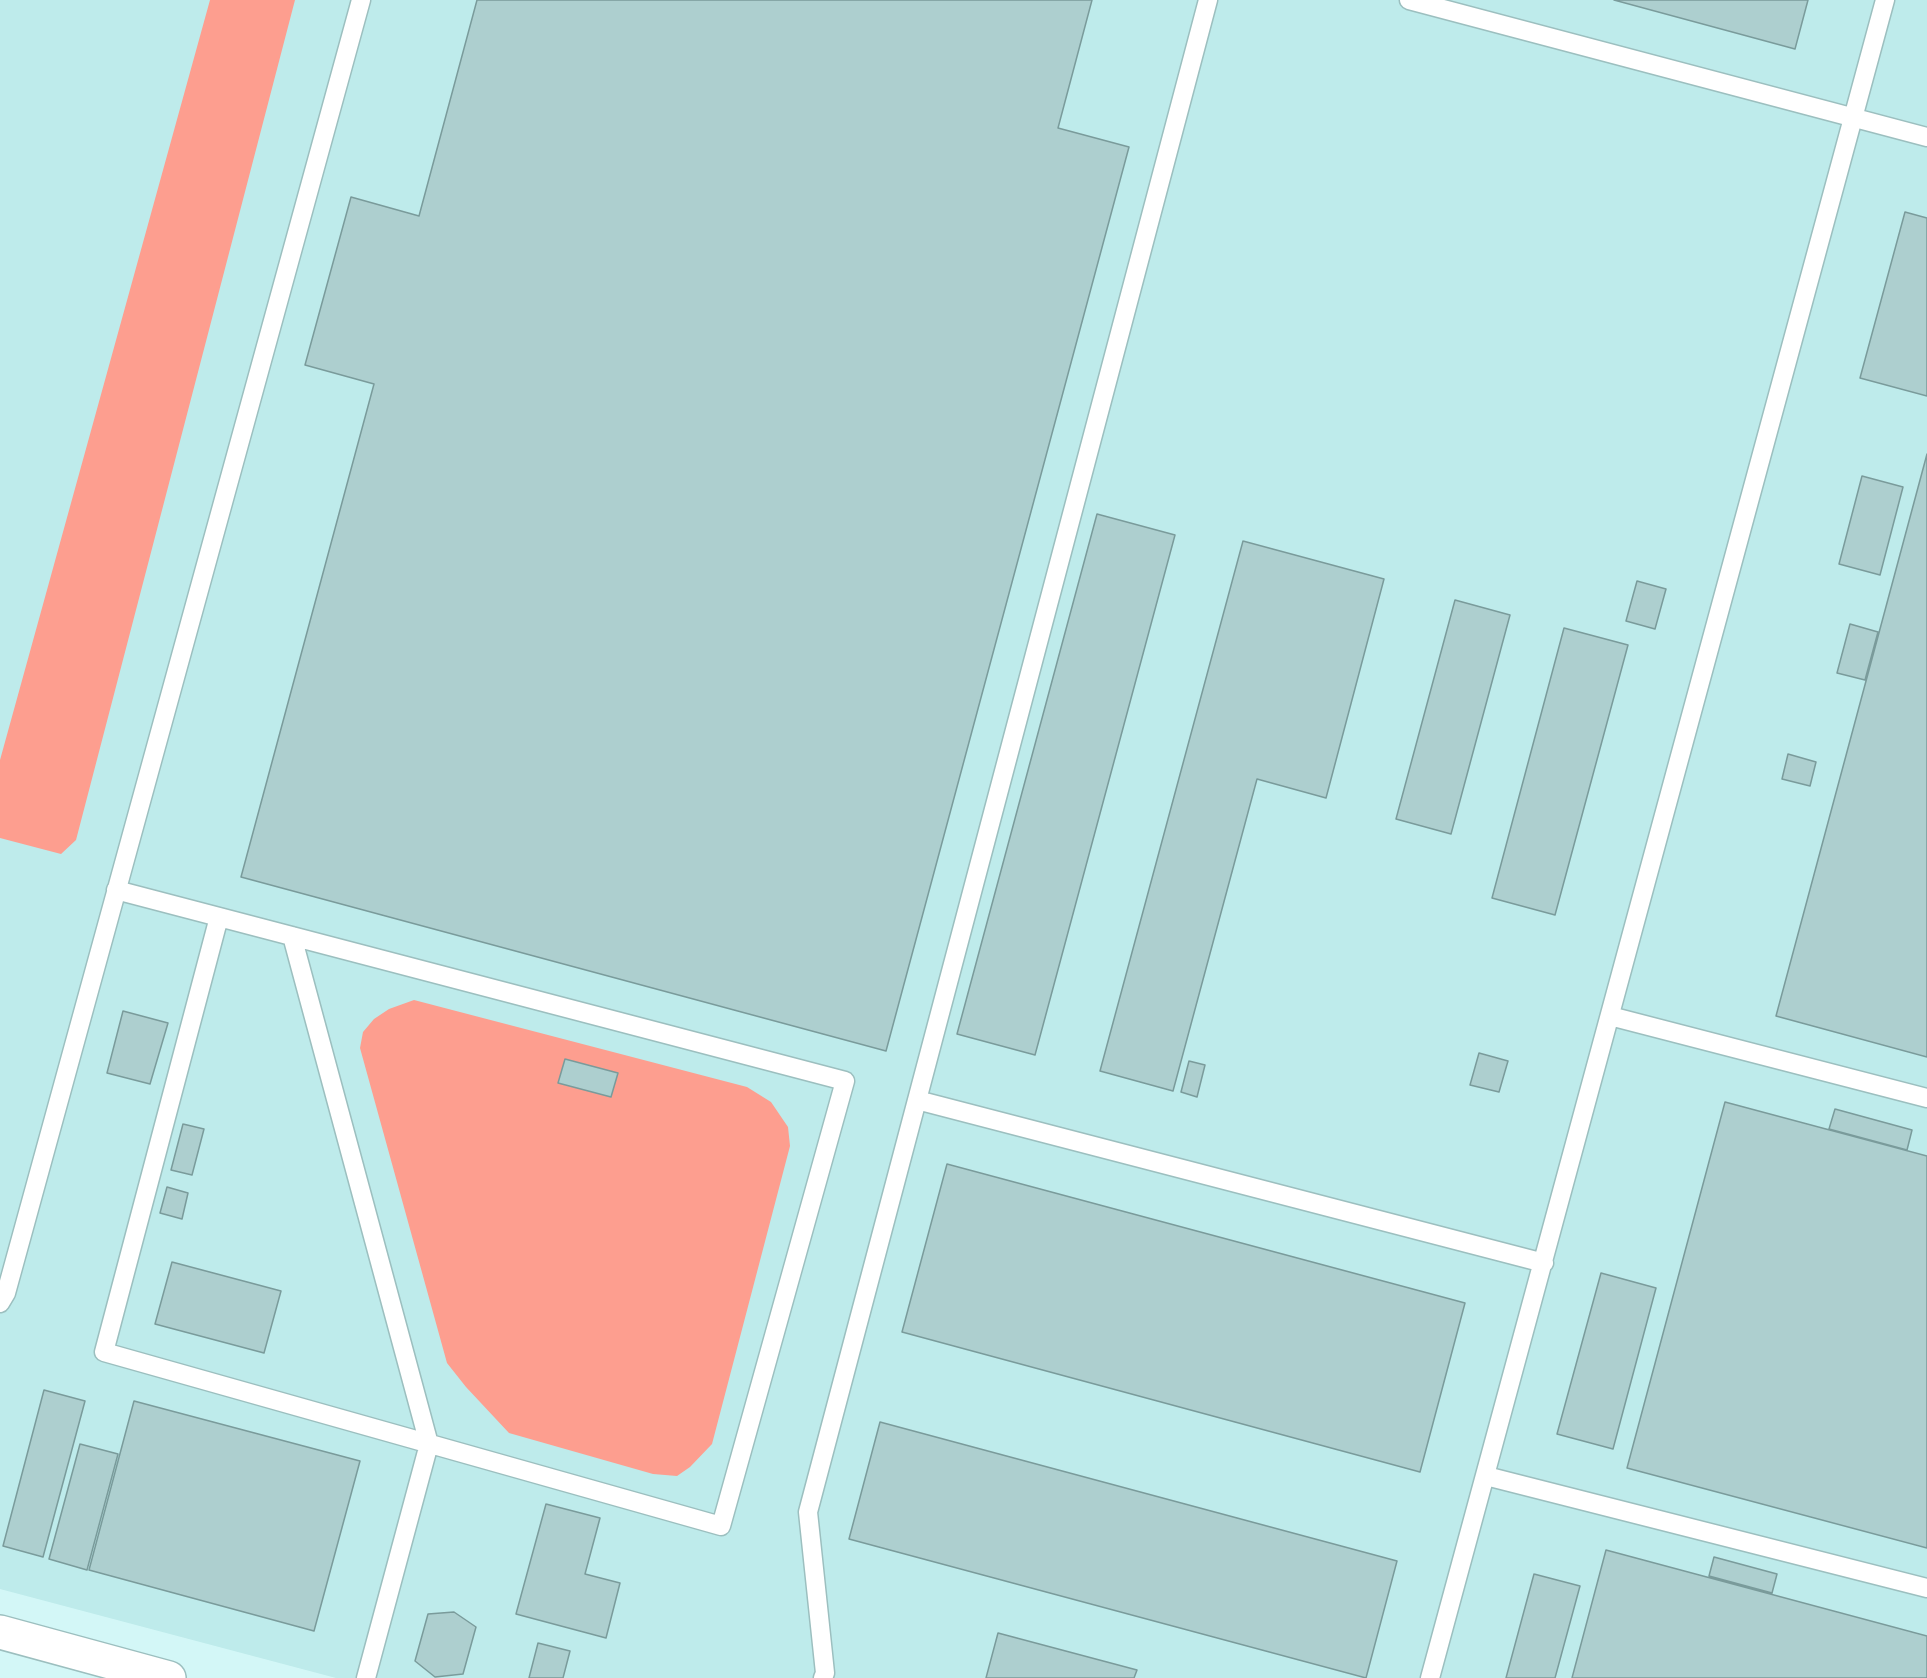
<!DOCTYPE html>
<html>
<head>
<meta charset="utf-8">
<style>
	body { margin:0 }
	canvas { display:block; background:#d3f7f7 }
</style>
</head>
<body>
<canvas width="1927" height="1678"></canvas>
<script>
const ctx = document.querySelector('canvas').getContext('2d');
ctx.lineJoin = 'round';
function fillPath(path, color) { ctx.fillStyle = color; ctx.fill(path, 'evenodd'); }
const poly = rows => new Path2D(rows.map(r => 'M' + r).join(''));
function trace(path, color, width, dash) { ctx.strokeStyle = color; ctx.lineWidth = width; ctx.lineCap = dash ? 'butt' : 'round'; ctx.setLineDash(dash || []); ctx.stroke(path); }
const built = poly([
	[0,0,1927,0,1927,1678,336,1678,0,1589]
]);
const green = poly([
	[210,0,295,0,76,840,61,854,0,838,0,760],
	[414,1000,747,1087,771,1102,788,1127,790,1146,712,1444,690,1467,677,1476,653,1474,509,1433,466,1387,447,1363,360,1048,363,1032,374,1019,389,1009]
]);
const building = poly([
	[477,0,1092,0,1058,128,1129,147,886,1051,241,877,374,384,305,365,351,197,419,216,477,0],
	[1614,0,1808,0,1795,49,1614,0],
	[1905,212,1927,218,1927,396,1860,378,1905,212],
	[1927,454,1927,1057,1776,1016,1927,454],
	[1862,476,1903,487,1880,575,1839,564,1862,476],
	[1097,514,1175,535,1035,1055,957,1034,1097,514],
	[1243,541,1384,579,1326,798,1257,779,1173,1091,1100,1071,1243,541],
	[1637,581,1666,589,1655,629,1626,621,1637,581],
	[1455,600,1510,615,1451,834,1396,819,1455,600],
	[1850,624,1878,632,1865,680,1837,673,1850,624],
	[1564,628,1628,645,1555,915,1492,898,1564,628],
	[1788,754,1816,762,1810,786,1782,779,1788,754],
	[123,1011,168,1023,150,1084,107,1073,123,1011],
	[1479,1053,1508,1061,1499,1092,1470,1085,1479,1053],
	[565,1059,618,1073,611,1097,558,1083,565,1059],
	[1189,1061,1205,1065,1197,1097,1181,1092,1189,1061],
	[1725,1102,1927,1156,1927,1548,1627,1468,1725,1102],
	[1835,1109,1912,1130,1907,1150,1829,1129,1835,1109],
	[183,1124,204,1129,192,1175,171,1170,183,1124],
	[947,1164,1465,1303,1420,1472,902,1332,947,1164],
	[167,1187,188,1193,182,1219,160,1213,167,1187],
	[172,1262,281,1291,264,1353,155,1324,172,1262],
	[1601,1273,1656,1288,1613,1449,1557,1434,1601,1273],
	[44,1390,85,1401,43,1557,3,1546,44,1390],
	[134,1401,360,1461,314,1631,89,1570,134,1401],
	[880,1422,1397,1561,1366,1678,849,1539,880,1422],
	[80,1444,118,1454,87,1570,49,1559,80,1444],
	[546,1504,600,1518,585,1574,620,1583,606,1638,516,1614,546,1504],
	[1606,1550,1927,1636,1927,1678,1572,1678,1606,1550],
	[1714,1557,1777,1574,1772,1593,1709,1576,1714,1557],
	[1534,1574,1580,1586,1555,1678,1506,1678,1534,1574],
	[454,1612,476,1627,463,1674,435,1677,415,1661,428,1614,454,1612],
	[998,1633,1137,1670,1134,1678,986,1678,998,1633],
	[538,1643,570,1651,563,1678,529,1678,538,1643]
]);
const service = poly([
	[1409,0,1927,137],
	[116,890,845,1081,721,1526,104,1352,219,917],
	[292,936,429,1444,366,1678],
	[1610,1016,1927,1098],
	[917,1100,1544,1263],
	[0,1303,6,1293,361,0],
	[1486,1476,1927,1588],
	[823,1678,825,1673,808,1512,1208,0],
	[1430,1678,1885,0]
]);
const tertiary = poly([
	[0,1632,169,1678]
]);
fillPath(built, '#beebeb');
fillPath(green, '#fd9e8f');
fillPath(building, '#adcfcf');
trace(building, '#7a9b9b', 1.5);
trace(service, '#9cbfbf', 21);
trace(tertiary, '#9cbfbf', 36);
trace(service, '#fff', 18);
trace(tertiary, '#fff', 33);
</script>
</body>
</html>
